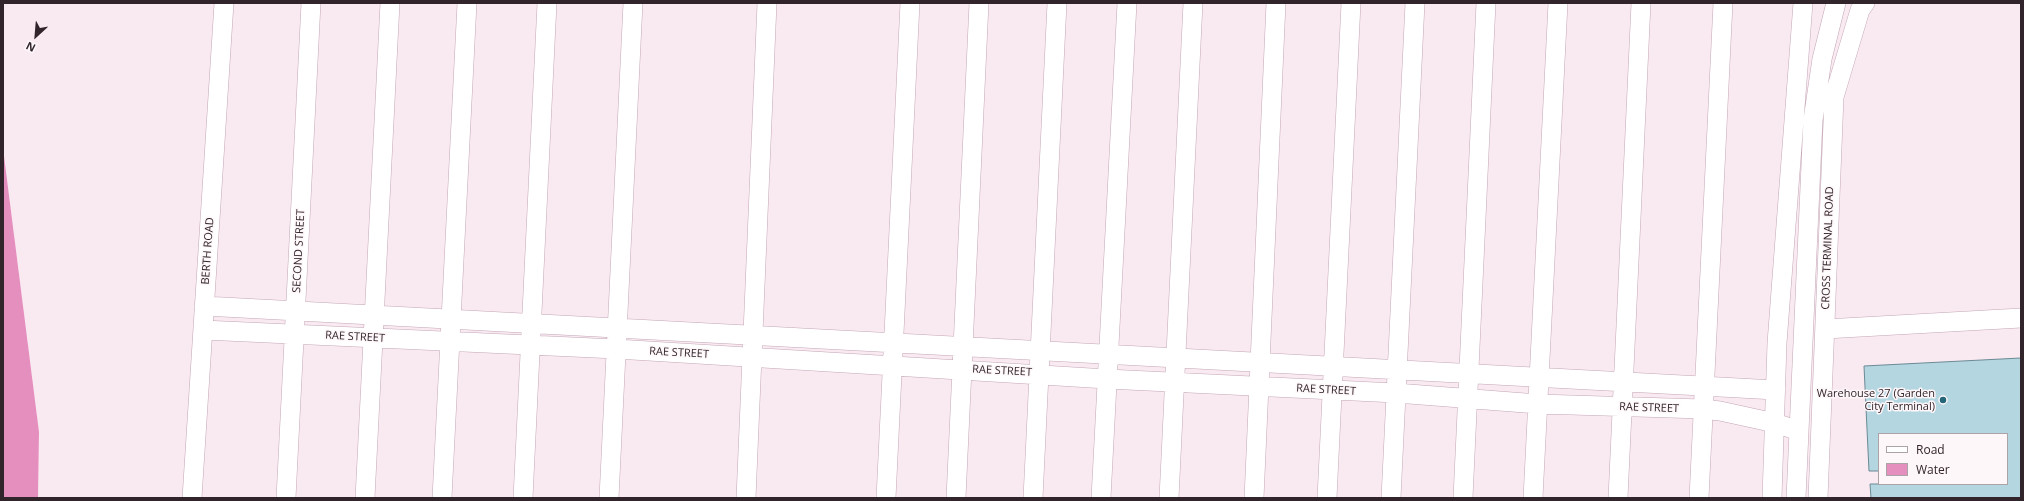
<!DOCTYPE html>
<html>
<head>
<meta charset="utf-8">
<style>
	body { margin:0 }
	#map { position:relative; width:2024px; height:501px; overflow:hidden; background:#fef7fa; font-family:"Open Sans",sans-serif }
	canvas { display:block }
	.frame { position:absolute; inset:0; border:4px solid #31252b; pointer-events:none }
	.legend { position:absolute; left:1878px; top:433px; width:130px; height:52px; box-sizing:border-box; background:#fef7fa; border:1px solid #aca3a7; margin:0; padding:5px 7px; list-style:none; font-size:12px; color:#31252b }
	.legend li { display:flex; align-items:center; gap:8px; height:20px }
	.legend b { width:20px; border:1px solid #aca3a7 }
	.north { position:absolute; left:16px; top:16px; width:40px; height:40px; -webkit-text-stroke:3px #fef7fa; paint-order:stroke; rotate:206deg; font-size:11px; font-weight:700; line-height:16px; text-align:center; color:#31252b }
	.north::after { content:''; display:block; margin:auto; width:14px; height:18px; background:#31252b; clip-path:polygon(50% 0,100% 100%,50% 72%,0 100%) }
</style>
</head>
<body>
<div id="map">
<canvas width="2024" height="501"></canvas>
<div class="frame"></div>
<ul class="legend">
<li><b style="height:5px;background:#fff"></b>Road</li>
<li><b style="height:11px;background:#e58fbf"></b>Water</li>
</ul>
<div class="north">N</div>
</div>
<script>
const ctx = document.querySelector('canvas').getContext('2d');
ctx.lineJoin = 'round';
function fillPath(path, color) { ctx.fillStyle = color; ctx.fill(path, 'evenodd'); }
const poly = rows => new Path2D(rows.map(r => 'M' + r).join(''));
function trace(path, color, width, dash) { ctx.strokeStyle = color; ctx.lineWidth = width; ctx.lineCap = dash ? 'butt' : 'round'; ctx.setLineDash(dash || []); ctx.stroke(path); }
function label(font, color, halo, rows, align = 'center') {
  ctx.font = font + ' "Open Sans",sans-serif'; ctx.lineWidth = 3; ctx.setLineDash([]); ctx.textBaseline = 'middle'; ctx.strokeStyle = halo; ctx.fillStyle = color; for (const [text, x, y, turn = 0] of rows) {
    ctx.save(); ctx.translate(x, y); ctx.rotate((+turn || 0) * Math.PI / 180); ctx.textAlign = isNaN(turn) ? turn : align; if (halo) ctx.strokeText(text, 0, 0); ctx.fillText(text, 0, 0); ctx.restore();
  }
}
const built = poly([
	[3,3,2021,3,2021,498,38,498,39,432,3,148],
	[1879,434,2007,434,2007,484,1879,484]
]);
const water = poly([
	[3,148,39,432,38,498,3,498]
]);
const building = poly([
	[2021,358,2021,498,1871,498,1870,484,2007,484,2007,434,1879,434,1879,471,1869,471,1864,366,2021,358]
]);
const minor = poly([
	[204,306,1776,390],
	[1825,329,2021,318],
	[203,330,616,349,1107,379,1396,393,1538,404,1703,409,1720,411,1775,423,1799,431],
	[192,498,224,3],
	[286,498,311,3],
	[365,498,390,3],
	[442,498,467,3],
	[523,498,547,3],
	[609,498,633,3],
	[746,498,767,3],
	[886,498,910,3],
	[956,498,979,3],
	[1033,498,1057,3],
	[1101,498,1127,3],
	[1169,498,1193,3],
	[1254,498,1276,3],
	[1327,498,1351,3],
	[1391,498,1415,3],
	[1463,498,1486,3],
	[1533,498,1558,3],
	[1618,498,1641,3],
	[1699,498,1723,3],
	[1772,498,1777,343,1803,3],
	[1796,498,1813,120,1822,59,1836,3],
	[1818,498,1834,97,1860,10,1865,3]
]);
const markers = [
	[1943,400,4,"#246679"]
];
const streetNames = [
	["CROSS TERMINAL ROAD",1828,248,-88],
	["BERTH ROAD",208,251,-86],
	["SECOND STREET",299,251,-87],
	["RAE STREET",355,337,3],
	["RAE STREET",679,353,3],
	["RAE STREET",1002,371,3],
	["RAE STREET",1326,390,3],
	["RAE STREET",1649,408,2]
];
const poiNames = [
	["Warehouse 27 (Garden",1935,394],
	["City Terminal)",1935,407]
];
fillPath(built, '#f9e9f1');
fillPath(water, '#e58fbf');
fillPath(building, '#b4d6e1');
trace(building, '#6b8b95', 1);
trace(minor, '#c4a7b6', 20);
trace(minor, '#fff', 19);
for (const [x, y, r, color] of markers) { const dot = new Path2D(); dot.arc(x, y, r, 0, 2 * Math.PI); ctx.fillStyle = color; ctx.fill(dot); trace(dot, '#fef7fa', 1.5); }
label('11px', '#31252b', '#fef7fa', streetNames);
label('11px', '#31252b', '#fef7fa', poiNames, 'right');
</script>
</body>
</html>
